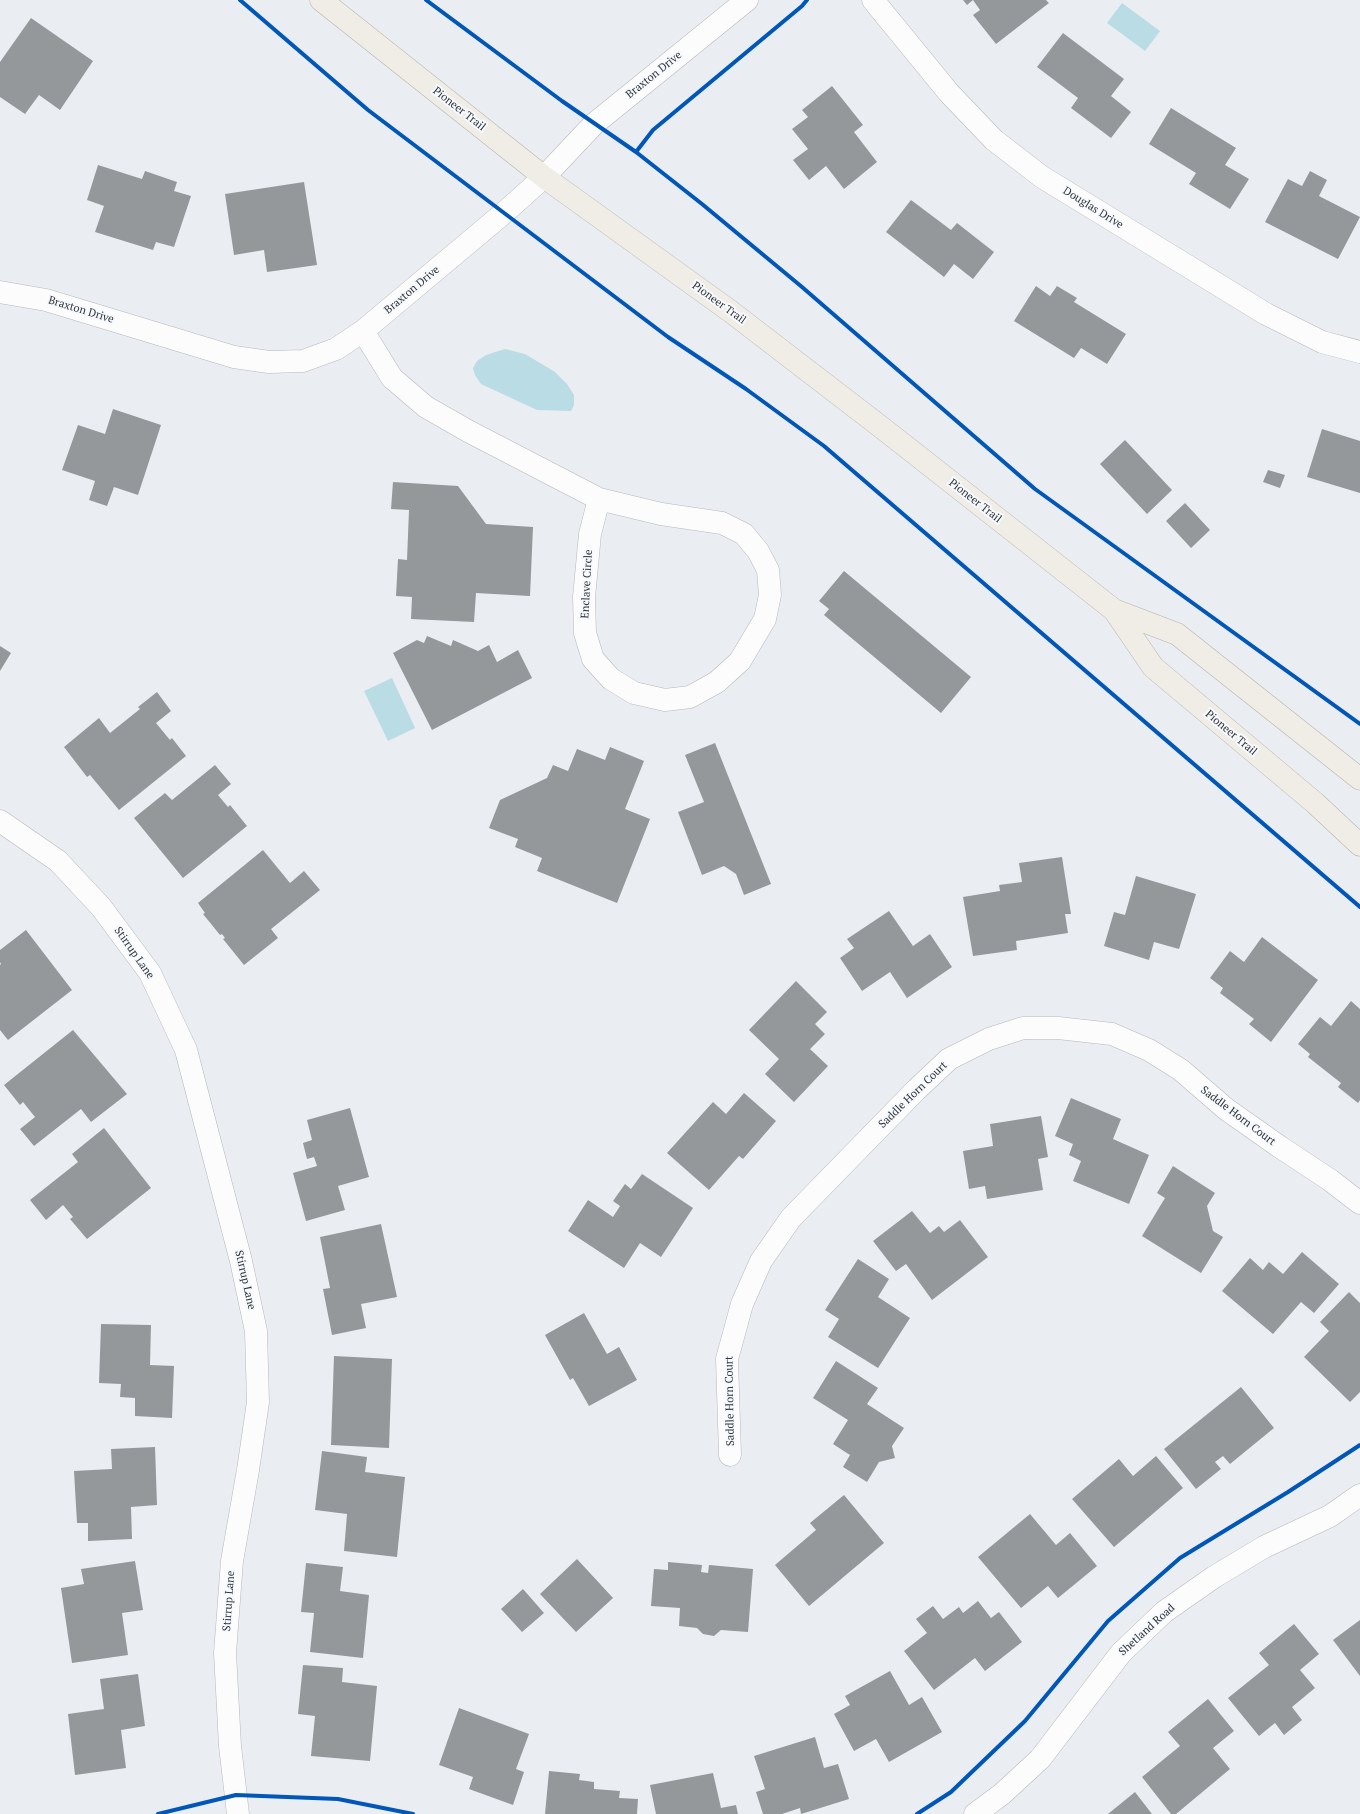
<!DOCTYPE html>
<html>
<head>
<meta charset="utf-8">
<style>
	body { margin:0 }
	canvas { display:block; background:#eaedf2 }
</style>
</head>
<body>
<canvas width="1360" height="1814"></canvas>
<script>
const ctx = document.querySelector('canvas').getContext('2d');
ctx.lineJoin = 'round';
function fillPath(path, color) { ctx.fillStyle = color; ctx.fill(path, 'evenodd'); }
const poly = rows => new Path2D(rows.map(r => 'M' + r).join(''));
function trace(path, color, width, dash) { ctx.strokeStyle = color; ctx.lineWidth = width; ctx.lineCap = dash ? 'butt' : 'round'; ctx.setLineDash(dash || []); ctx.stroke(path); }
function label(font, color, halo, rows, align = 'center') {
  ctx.font = font + ' "PT Serif",serif'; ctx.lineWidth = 4; ctx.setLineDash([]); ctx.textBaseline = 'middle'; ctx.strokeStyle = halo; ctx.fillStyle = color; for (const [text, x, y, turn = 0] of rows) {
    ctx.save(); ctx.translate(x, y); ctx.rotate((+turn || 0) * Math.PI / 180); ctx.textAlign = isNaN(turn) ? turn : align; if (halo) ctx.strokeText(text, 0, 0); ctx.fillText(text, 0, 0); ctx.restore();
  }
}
const water = poly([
	[1122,3,1160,31,1145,51,1107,23],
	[505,349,525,354,555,372,567,384,574,395,574,405,571,411,537,410,481,384,475,375,473,368,477,361,486,355],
	[392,678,415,728,388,741,364,691]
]);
const building = poly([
	[963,0,1046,0,1049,3,996,44,973,15,980,10,973,0,967,5],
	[31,18,93,61,60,110,39,95,25,114,0,97,0,62],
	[1063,33,1124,79,1111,96,1131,112,1111,138,1071,108,1078,98,1037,67],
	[832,86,863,125,854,132,877,162,844,189,826,166,809,180,793,160,808,149,792,129,808,117,802,110],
	[1171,108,1236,148,1225,165,1249,179,1230,209,1189,184,1196,173,1149,144],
	[98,165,142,179,145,171,177,182,174,191,191,196,174,247,156,242,153,250,95,232,104,206,87,200],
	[1310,171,1327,180,1319,196,1360,217,1338,259,1265,222,1288,179,1302,186],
	[304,182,317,265,267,272,264,250,234,255,225,194],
	[911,200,951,230,957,223,994,252,973,279,954,264,944,277,886,232],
	[1036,286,1050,296,1057,286,1077,298,1074,302,1126,334,1107,364,1081,348,1074,358,1014,321],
	[113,409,161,425,138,495,114,487,107,506,89,500,95,481,62,470,78,425,105,434],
	[1322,429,1360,441,1360,493,1307,477],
	[1125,440,1172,490,1147,514,1100,464],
	[1268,470,1285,475,1280,488,1263,482],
	[393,482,458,486,486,524,533,527,530,596,476,593,474,622,411,619,412,597,396,596,398,559,407,560,409,510,391,509],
	[1185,503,1210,530,1191,548,1166,521],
	[844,571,971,677,941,713,824,615,829,609,819,601],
	[427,636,451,646,453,640,478,651,489,645,497,662,518,650,532,678,432,730,393,653,417,640,424,643],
	[0,646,11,653,0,671],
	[157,692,171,711,156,723,170,740,172,738,186,756,119,810,90,775,87,777,64,747,99,718,110,733,140,709,138,707],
	[715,743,771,884,744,895,736,874,724,866,702,875,678,812,704,802,685,755],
	[610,747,644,761,625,809,650,819,617,903,537,871,542,858,515,847,518,839,489,828,500,800,547,778,553,765,568,771,577,749,605,760],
	[215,765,231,784,218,795,228,807,230,805,247,826,183,878,134,818,165,793,172,800],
	[263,850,290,883,304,871,320,890,271,929,278,938,244,965,223,939,225,938,222,934,220,935,203,914,205,913,198,903],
	[1062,857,1071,914,1065,914,1068,933,1016,941,1017,950,973,956,963,897,1000,891,999,885,1022,882,1019,863],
	[1136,876,1196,894,1179,949,1154,942,1149,960,1104,946,1114,912,1125,915],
	[889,911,913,946,930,934,952,967,907,998,890,972,862,991,840,958,854,948,847,939],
	[26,930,72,990,8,1040,0,1030,0,965,1,964,0,962,0,950],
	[1262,937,1318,980,1271,1042,1249,1024,1254,1019,1220,993,1223,988,1210,978,1230,951,1244,962],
	[796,981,827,1012,815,1024,825,1034,810,1049,828,1066,794,1102,765,1074,779,1059,749,1030],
	[1351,1001,1360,1009,1360,1100,1358,1103,1338,1087,1341,1083,1308,1057,1310,1054,1298,1044,1320,1017,1331,1026],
	[73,1030,127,1094,91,1122,81,1109,34,1146,20,1129,35,1117,23,1102,20,1105,4,1085],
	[744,1093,776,1121,743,1159,739,1156,709,1190,667,1153,713,1102,726,1114],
	[1071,1098,1121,1119,1113,1139,1149,1155,1129,1204,1073,1181,1081,1161,1069,1155,1073,1144,1055,1136],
	[350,1108,369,1177,338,1186,345,1210,306,1221,293,1173,317,1166,314,1157,307,1159,303,1143,312,1140,307,1120],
	[1041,1116,1048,1157,1038,1159,1043,1190,987,1199,985,1186,969,1189,963,1151,993,1146,990,1124],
	[104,1128,151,1188,87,1239,70,1219,73,1217,63,1205,46,1220,30,1200,78,1162,72,1154],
	[1173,1166,1215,1193,1207,1206,1213,1231,1223,1237,1201,1273,1142,1236,1165,1198,1157,1193],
	[642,1174,693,1208,661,1257,640,1243,624,1268,568,1231,588,1200,613,1217,620,1206,613,1201,625,1184,631,1189],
	[912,1211,930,1233,939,1226,944,1232,960,1220,988,1257,932,1300,906,1264,896,1271,873,1241],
	[381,1224,397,1297,361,1304,366,1328,332,1335,323,1289,330,1288,320,1237],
	[1302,1252,1339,1284,1314,1313,1301,1302,1273,1334,1222,1291,1250,1258,1263,1270,1269,1262,1283,1274],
	[858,1259,889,1279,878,1297,910,1318,878,1368,828,1337,839,1319,825,1310],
	[1349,1292,1360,1303,1360,1392,1350,1402,1304,1357,1329,1331,1320,1322],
	[584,1313,607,1354,619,1347,637,1380,589,1406,573,1378,570,1380,545,1335],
	[101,1324,151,1325,150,1365,174,1366,172,1418,135,1416,135,1398,120,1397,121,1384,99,1383],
	[334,1356,392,1359,389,1448,331,1445],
	[836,1361,878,1388,867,1404,904,1428,892,1446,895,1458,879,1462,867,1482,843,1467,850,1455,833,1444,848,1420,813,1398],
	[1241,1387,1274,1428,1230,1464,1223,1456,1215,1462,1221,1469,1196,1489,1164,1449],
	[155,1447,157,1505,131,1507,132,1539,88,1541,88,1523,77,1523,74,1471,112,1469,111,1449],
	[322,1451,367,1457,365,1472,405,1477,397,1557,344,1551,347,1514,315,1510],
	[1156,1456,1183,1488,1114,1547,1072,1499,1119,1459,1133,1476],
	[844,1495,884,1543,809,1606,775,1565,816,1530,810,1523],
	[1030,1514,1056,1545,1070,1533,1097,1566,1058,1598,1048,1586,1021,1608,978,1557],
	[577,1559,613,1598,576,1632,540,1594],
	[135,1561,143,1610,122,1613,128,1655,72,1663,61,1588,84,1584,81,1569],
	[668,1562,702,1565,701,1572,708,1573,709,1565,753,1569,748,1632,721,1630,714,1636,703,1634,697,1628,679,1626,680,1608,651,1606,654,1569,668,1570],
	[306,1563,343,1567,340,1591,369,1595,363,1658,310,1652,314,1613,301,1612],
	[523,1589,544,1613,522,1632,501,1609],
	[978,1601,991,1618,999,1612,1022,1642,985,1671,975,1658,934,1690,904,1651,927,1633,916,1619,933,1606,943,1619,959,1607,963,1613],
	[1360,1620,1360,1676,1333,1640],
	[1294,1624,1319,1654,1300,1670,1315,1688,1292,1707,1302,1720,1284,1735,1275,1723,1259,1736,1228,1698,1269,1665,1259,1653],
	[303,1665,343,1668,342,1682,377,1686,370,1761,311,1756,315,1716,298,1714],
	[890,1671,909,1705,922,1697,942,1732,889,1762,876,1739,854,1751,834,1714,850,1705,845,1696],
	[138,1674,145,1726,121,1730,126,1768,75,1775,68,1714,104,1709,100,1679],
	[1208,1699,1234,1731,1213,1748,1230,1769,1176,1814,1171,1814,1142,1777,1180,1746,1168,1732],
	[459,1708,529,1734,516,1769,524,1772,513,1805,469,1789,473,1777,439,1765],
	[815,1737,824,1768,838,1764,849,1799,801,1814,800,1808,782,1814,763,1814,756,1792,765,1789,754,1756],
	[549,1771,580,1774,579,1780,594,1782,594,1789,620,1791,619,1798,638,1799,637,1814,545,1814],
	[713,1773,721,1808,736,1805,738,1814,656,1814,650,1785],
	[1135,1792,1152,1814,1108,1814]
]);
const minor = poly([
	[873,0,949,93,994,140,1042,177,1266,314,1322,342,1360,352],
	[0,292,46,300,234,357,269,362,303,361,336,349,363,331,505,212,544,177,594,124,747,0],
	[363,331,392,378,426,407,468,431,599,499,661,514,722,523,744,534,758,551,768,570,770,595,765,619,740,661,717,682,690,697,665,700,634,693,611,679,593,659,585,633,584,597,590,534,599,499],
	[0,821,58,861,101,907,150,973,186,1050,241,1261,256,1331,258,1402,248,1470,232,1561,225,1653,230,1746,238,1814],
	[730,1455,727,1359,742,1304,761,1261,791,1218,916,1090,949,1059,989,1039,1023,1028,1058,1028,1112,1034,1149,1050,1181,1070,1226,1109,1280,1147,1330,1180,1360,1203],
	[975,1814,1002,1794,1040,1759,1121,1653,1164,1612,1214,1577,1264,1547,1330,1516,1360,1495]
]);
const major = poly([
	[321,0,544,177,730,311,881,427,1114,610,1177,634,1360,779],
	[1114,610,1153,667,1315,803,1360,845]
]);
const cycleway = poly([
	[240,0,368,110,668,337,746,389,824,446,1360,907],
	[426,0,562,101,636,152,702,204,802,287,1035,489,1360,724],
	[636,152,653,130,802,6,807,0],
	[158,1814,236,1795,338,1799,413,1814],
	[917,1814,951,1792,1025,1721,1108,1621,1180,1558,1288,1492,1360,1445]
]);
const streetNames = [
	["Braxton Drive",654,75,-39],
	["Pioneer Trail",459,109,38],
	["Douglas Drive",1093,208,32],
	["Braxton Drive",412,290,-40],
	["Pioneer Trail",719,303,36],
	["Braxton Drive",81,310,17],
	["Pioneer Trail",975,501,38],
	["Enclave Circle",587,584,-87],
	["Pioneer Trail",1231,733,40],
	["Stirrup Lane",134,953,55],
	["Saddle Horn Court",913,1095,-44],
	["Saddle Horn Court",1238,1116,37],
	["Stirrup Lane",245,1280,77],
	["Saddle Horn Court",730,1401,-91],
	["Stirrup Lane",229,1601,-86],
	["Shetland Road",1147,1630,-42]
];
fillPath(water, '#badce5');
fillPath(building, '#95989b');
trace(minor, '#b5b8bc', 23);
trace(major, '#bab4a9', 23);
trace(minor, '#fcfcfd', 22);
trace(major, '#f0ece6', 22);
trace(cycleway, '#0057b8', 4);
label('11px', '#313437', '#f6faff', streetNames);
</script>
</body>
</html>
